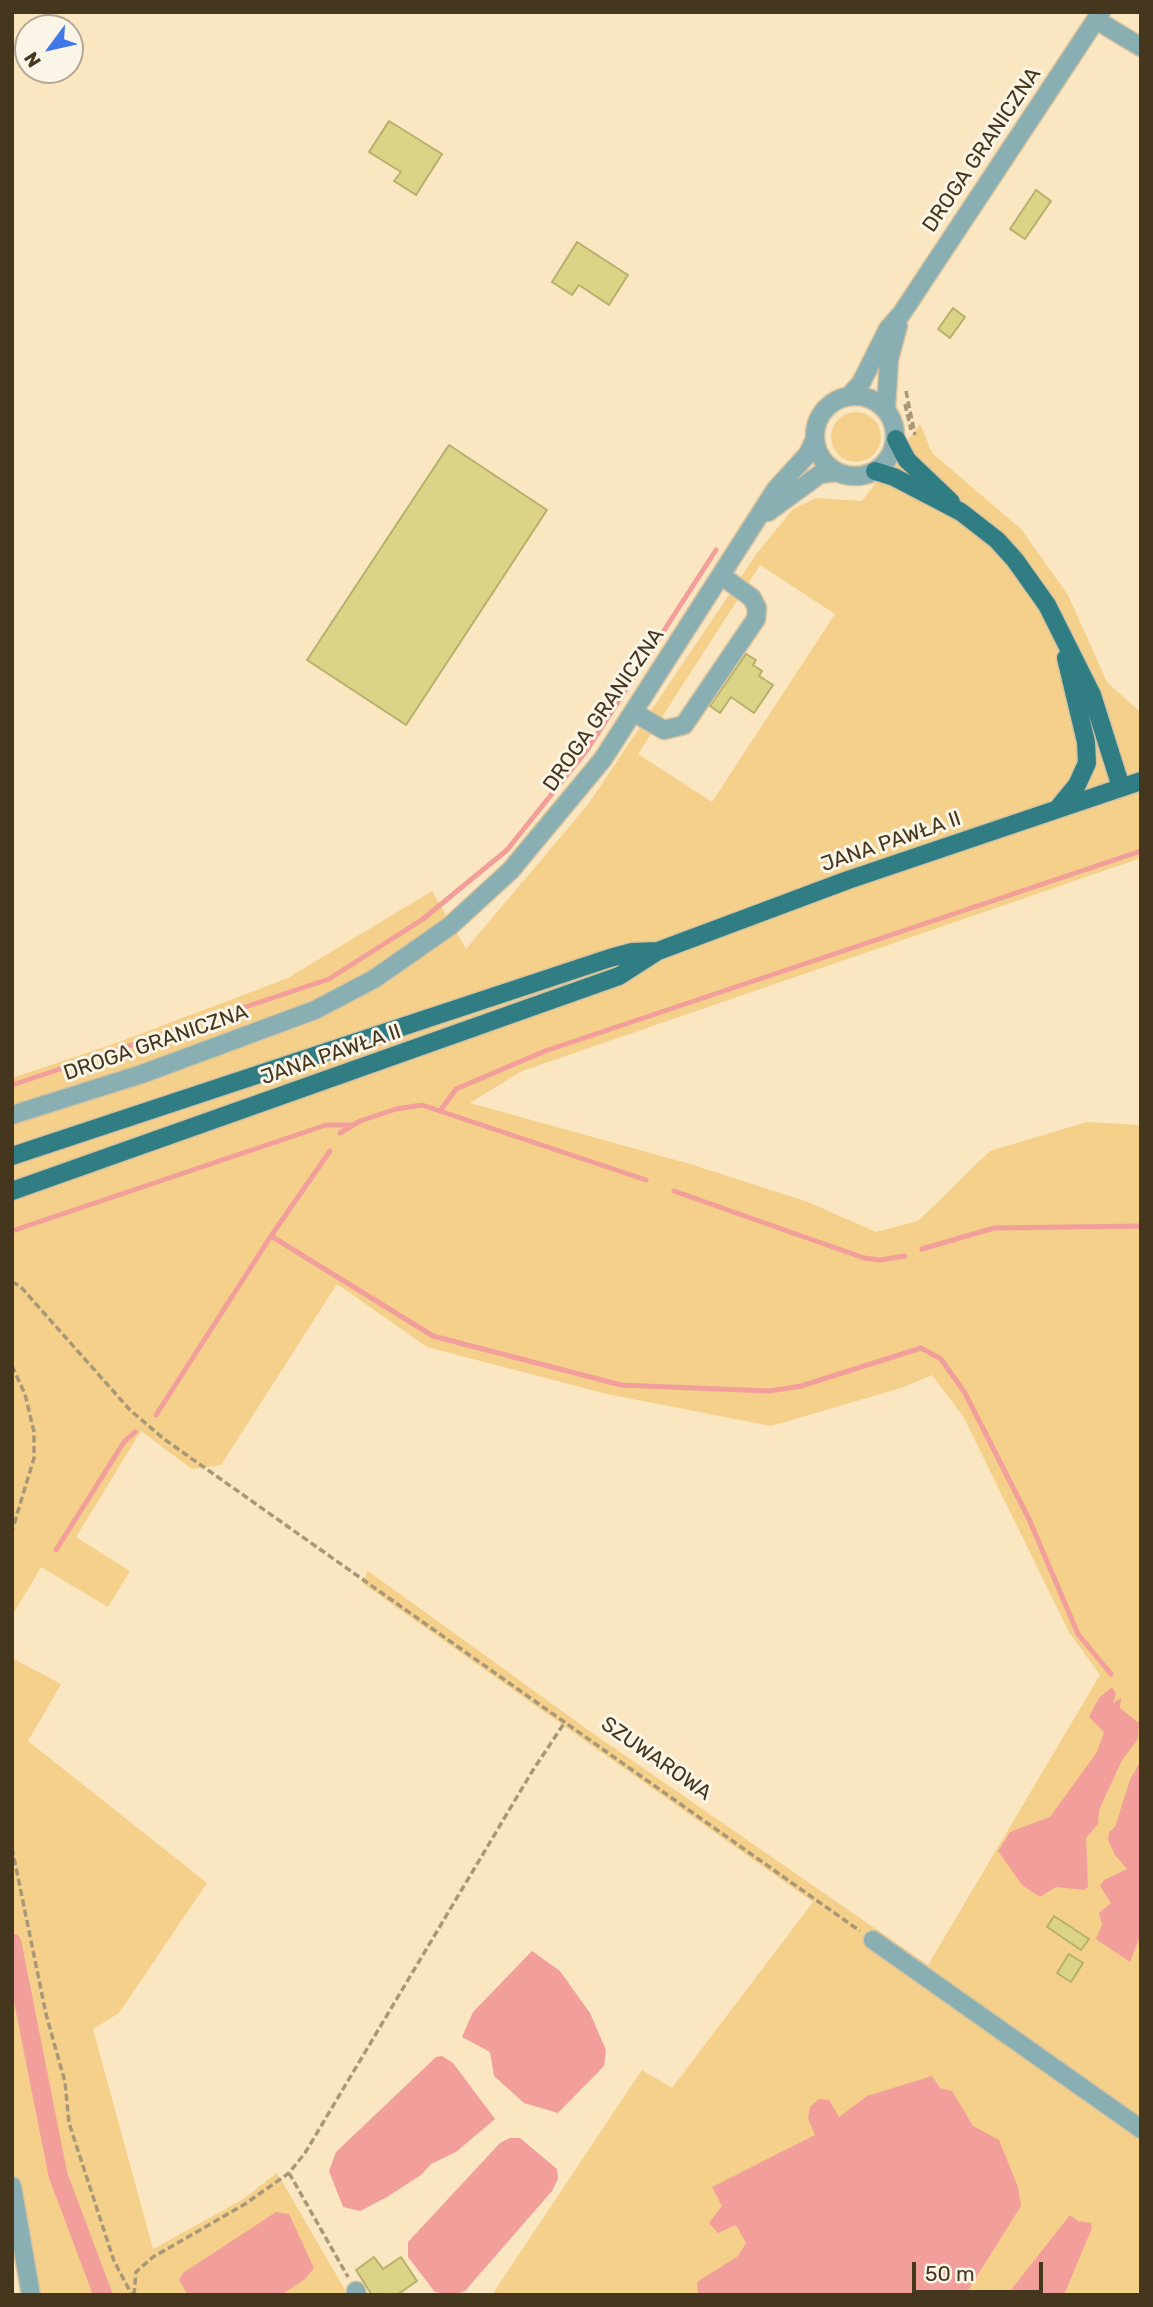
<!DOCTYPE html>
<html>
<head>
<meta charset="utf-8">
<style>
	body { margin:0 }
	#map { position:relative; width:1153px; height:2307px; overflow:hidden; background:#fae6c1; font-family:Rubik,sans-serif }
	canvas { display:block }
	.frame { position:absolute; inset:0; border:14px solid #44371d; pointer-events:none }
	.north { position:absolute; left:14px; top:14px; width:70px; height:70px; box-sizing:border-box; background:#fbf5e8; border:2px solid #b2a997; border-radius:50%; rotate:237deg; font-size:19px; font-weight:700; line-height:28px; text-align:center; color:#44371d }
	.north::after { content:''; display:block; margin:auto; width:24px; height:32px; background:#4178e8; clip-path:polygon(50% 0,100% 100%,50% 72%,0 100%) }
	.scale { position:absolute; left:912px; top:2262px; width:131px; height:32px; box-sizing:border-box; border:4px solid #44371d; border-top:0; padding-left:9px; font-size:21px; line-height:24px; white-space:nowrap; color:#44371d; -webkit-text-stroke:5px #fbf5e8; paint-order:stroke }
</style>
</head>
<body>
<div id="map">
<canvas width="1153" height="2307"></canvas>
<div class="frame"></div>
<div class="north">N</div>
<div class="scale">50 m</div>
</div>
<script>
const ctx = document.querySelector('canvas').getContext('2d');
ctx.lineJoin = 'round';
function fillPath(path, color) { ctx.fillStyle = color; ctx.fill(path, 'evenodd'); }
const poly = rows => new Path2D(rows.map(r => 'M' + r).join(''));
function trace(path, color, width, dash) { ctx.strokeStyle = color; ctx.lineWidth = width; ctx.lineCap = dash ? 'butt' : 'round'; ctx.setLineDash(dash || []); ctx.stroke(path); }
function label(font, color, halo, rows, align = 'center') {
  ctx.font = font + ' Rubik,sans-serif'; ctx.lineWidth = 6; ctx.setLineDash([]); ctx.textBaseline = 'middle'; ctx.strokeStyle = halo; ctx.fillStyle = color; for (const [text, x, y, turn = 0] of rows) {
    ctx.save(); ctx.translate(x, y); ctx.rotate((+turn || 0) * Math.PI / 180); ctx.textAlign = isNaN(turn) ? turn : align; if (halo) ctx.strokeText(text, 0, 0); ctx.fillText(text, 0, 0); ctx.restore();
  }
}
const green = poly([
	'831 437a25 25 0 1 1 50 0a25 25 0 1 1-50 0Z',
	[920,424,932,453,1021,529,1068,595,1107,682,1141,713,1141,858,522,1071,470,1103,690,1164,808,1202,876,1232,918,1221,990,1151,1087,1122,1141,1125,1141,2295,492,2295,642,2070,672,2088,813,1902,362,1583,368,1571,591,1732,928,1965,1100,1675,1069,1632,963,1416,932,1375,901,1388,771,1426,607,1394,427,1347,337,1284,221,1465,192,1469,141,1431,76,1537,130,1571,108,1607,41,1567,12,1616,12,1078,119,1042,288,978,432,891,466,949,589,803,757,553,793,509,816,498,862,501],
	[760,565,835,614,712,802,638,754],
	[12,1658,61,1684,28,1741,207,1883,119,2013,93,2029,153,2249,242,2200,277,2173,348,2295,23,2295,12,2239]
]);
const water = poly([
	[1112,1687,1116,1694,1113,1703,1121,1698,1120,1708,1139,1723,1138,1739,1122,1760,1099,1810,1098,1824,1086,1838,1088,1887,1084,1890,1056,1887,1040,1897,1022,1885,998,1851,1010,1832,1050,1817,1097,1752,1104,1732,1089,1717,1099,1698],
	[1141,1760,1141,1934,1130,1962,1096,1939,1102,1925,1099,1913,1111,1903,1100,1886,1104,1880,1127,1869,1115,1855,1108,1840,1109,1832,1115,1827,1130,1780],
	[532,1951,560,1971,590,2013,606,2050,604,2066,558,2113,524,2103,494,2076,490,2052,462,2037,473,2012],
	[442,2056,453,2063,495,2119,456,2152,431,2164,421,2175,387,2197,360,2211,343,2207,329,2171,336,2152,436,2057],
	[932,2076,940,2088,952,2091,973,2126,999,2140,1018,2187,1021,2206,965,2295,698,2295,697,2282,738,2256,746,2243,736,2225,718,2233,709,2223,722,2206,712,2187,815,2135,808,2118,810,2107,819,2099,829,2100,839,2117,867,2096],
	[510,2138,520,2138,557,2169,558,2179,552,2191,465,2291,453,2295,435,2292,408,2257,408,2242,500,2143],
	[276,2212,289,2214,314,2268,305,2279,281,2295,188,2295,179,2280,183,2273],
	[1070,2215,1078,2221,1091,2223,1092,2228,1064,2295,1007,2295]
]);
const stream = poly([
	[12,1085,329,979,423,919,507,850,587,750,716,550],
	[440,1111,456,1089,545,1051,1141,851],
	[340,1133,360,1121,396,1109,422,1105,646,1180],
	[674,1191,864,1258,880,1260,905,1256],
	[12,1231,326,1125,349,1125],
	[271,1236,330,1151],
	[922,1249,994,1228,1141,1226],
	[156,1415,271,1236,433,1336,621,1385,770,1391,801,1386,921,1348,941,1359,965,1393,1029,1519,1078,1634,1111,1674],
	[56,1550,124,1442,135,1432]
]);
const canal = poly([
	[12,1943,58,2175,103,2295]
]);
const building = poly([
	[389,121,442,154,416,195,394,181,401,172,369,152,389,121],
	[1036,190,1051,201,1025,239,1010,229,1036,190],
	[577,242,628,275,609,305,579,285,572,295,552,282,577,242],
	[953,308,965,317,950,338,938,329,953,308],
	[449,445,547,510,406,725,307,660,449,445],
	[746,654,756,660,753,665,762,671,759,676,773,685,754,713,731,697,720,713,710,706,746,654],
	[1054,1916,1089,1939,1081,1950,1047,1927,1054,1916],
	[1069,1954,1083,1963,1071,1982,1057,1973,1069,1954],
	[374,2257,383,2269,401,2257,417,2281,397,2295,372,2295,356,2270,374,2257]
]);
const path = poly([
	[906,391,915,435],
	[905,404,911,430],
	[12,1282,20,1286,130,1410,164,1439,860,1931],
	[12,1366,25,1394,34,1432,34,1458,12,1531],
	[12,1848,46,2014,65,2082,69,2123,114,2261,132,2295],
	[289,2173,348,2277],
	[134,2295,136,2272,153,2257,245,2204,289,2173,305,2153,533,1770,565,1722]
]);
const minor = poly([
	[1096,20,1141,47],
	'815 436a40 40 0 1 1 80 0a40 40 0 1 1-80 0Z',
	[849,396,861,383,888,329,902,313,1101,12],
	[886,409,889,359,898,326],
	[768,512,820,474,837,472],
	[633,712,664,730,684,725,756,619,757,608,752,598,722,576],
	[12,1115,142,1074,315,1010,374,979,450,926,511,870,603,759,776,489,808,454,815,439],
	[873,1940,1141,2129],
	[12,2186,31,2295],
	[356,2291,357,2295]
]);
const major = poly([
	[896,439,907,460,951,502],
	[875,471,894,477,961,512,997,540,1015,560,1047,605,1092,695,1121,787],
	[1059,807,1077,785,1087,763,1086,742,1066,658],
	[12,1156,610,958,632,952,658,951],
	[12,1191,619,976,658,951,848,880,1141,781]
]);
const streetNames = [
	["DROGA GRANICZNA",982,150,-56],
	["DROGA GRANICZNA",604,710,-55],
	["JANA PAWŁA II",891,842,-19],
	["DROGA GRANICZNA",156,1043,-19],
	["JANA PAWŁA II",331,1055,-19],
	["SZUWAROWA",656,1759,35]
];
fillPath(green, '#f4d08b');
fillPath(water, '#f29f9b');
trace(stream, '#f29f9b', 5);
trace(canal, '#f29f9b', 19);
fillPath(building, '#dbd385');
trace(building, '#b7b06c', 2);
trace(minor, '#d6c3a0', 21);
trace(major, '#d6c3a0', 21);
trace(path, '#a99878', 3.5, [7, 3.5]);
trace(minor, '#8aafb2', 18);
trace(major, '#307d84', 18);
label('21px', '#44371d', '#fbf5e8', streetNames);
</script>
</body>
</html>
